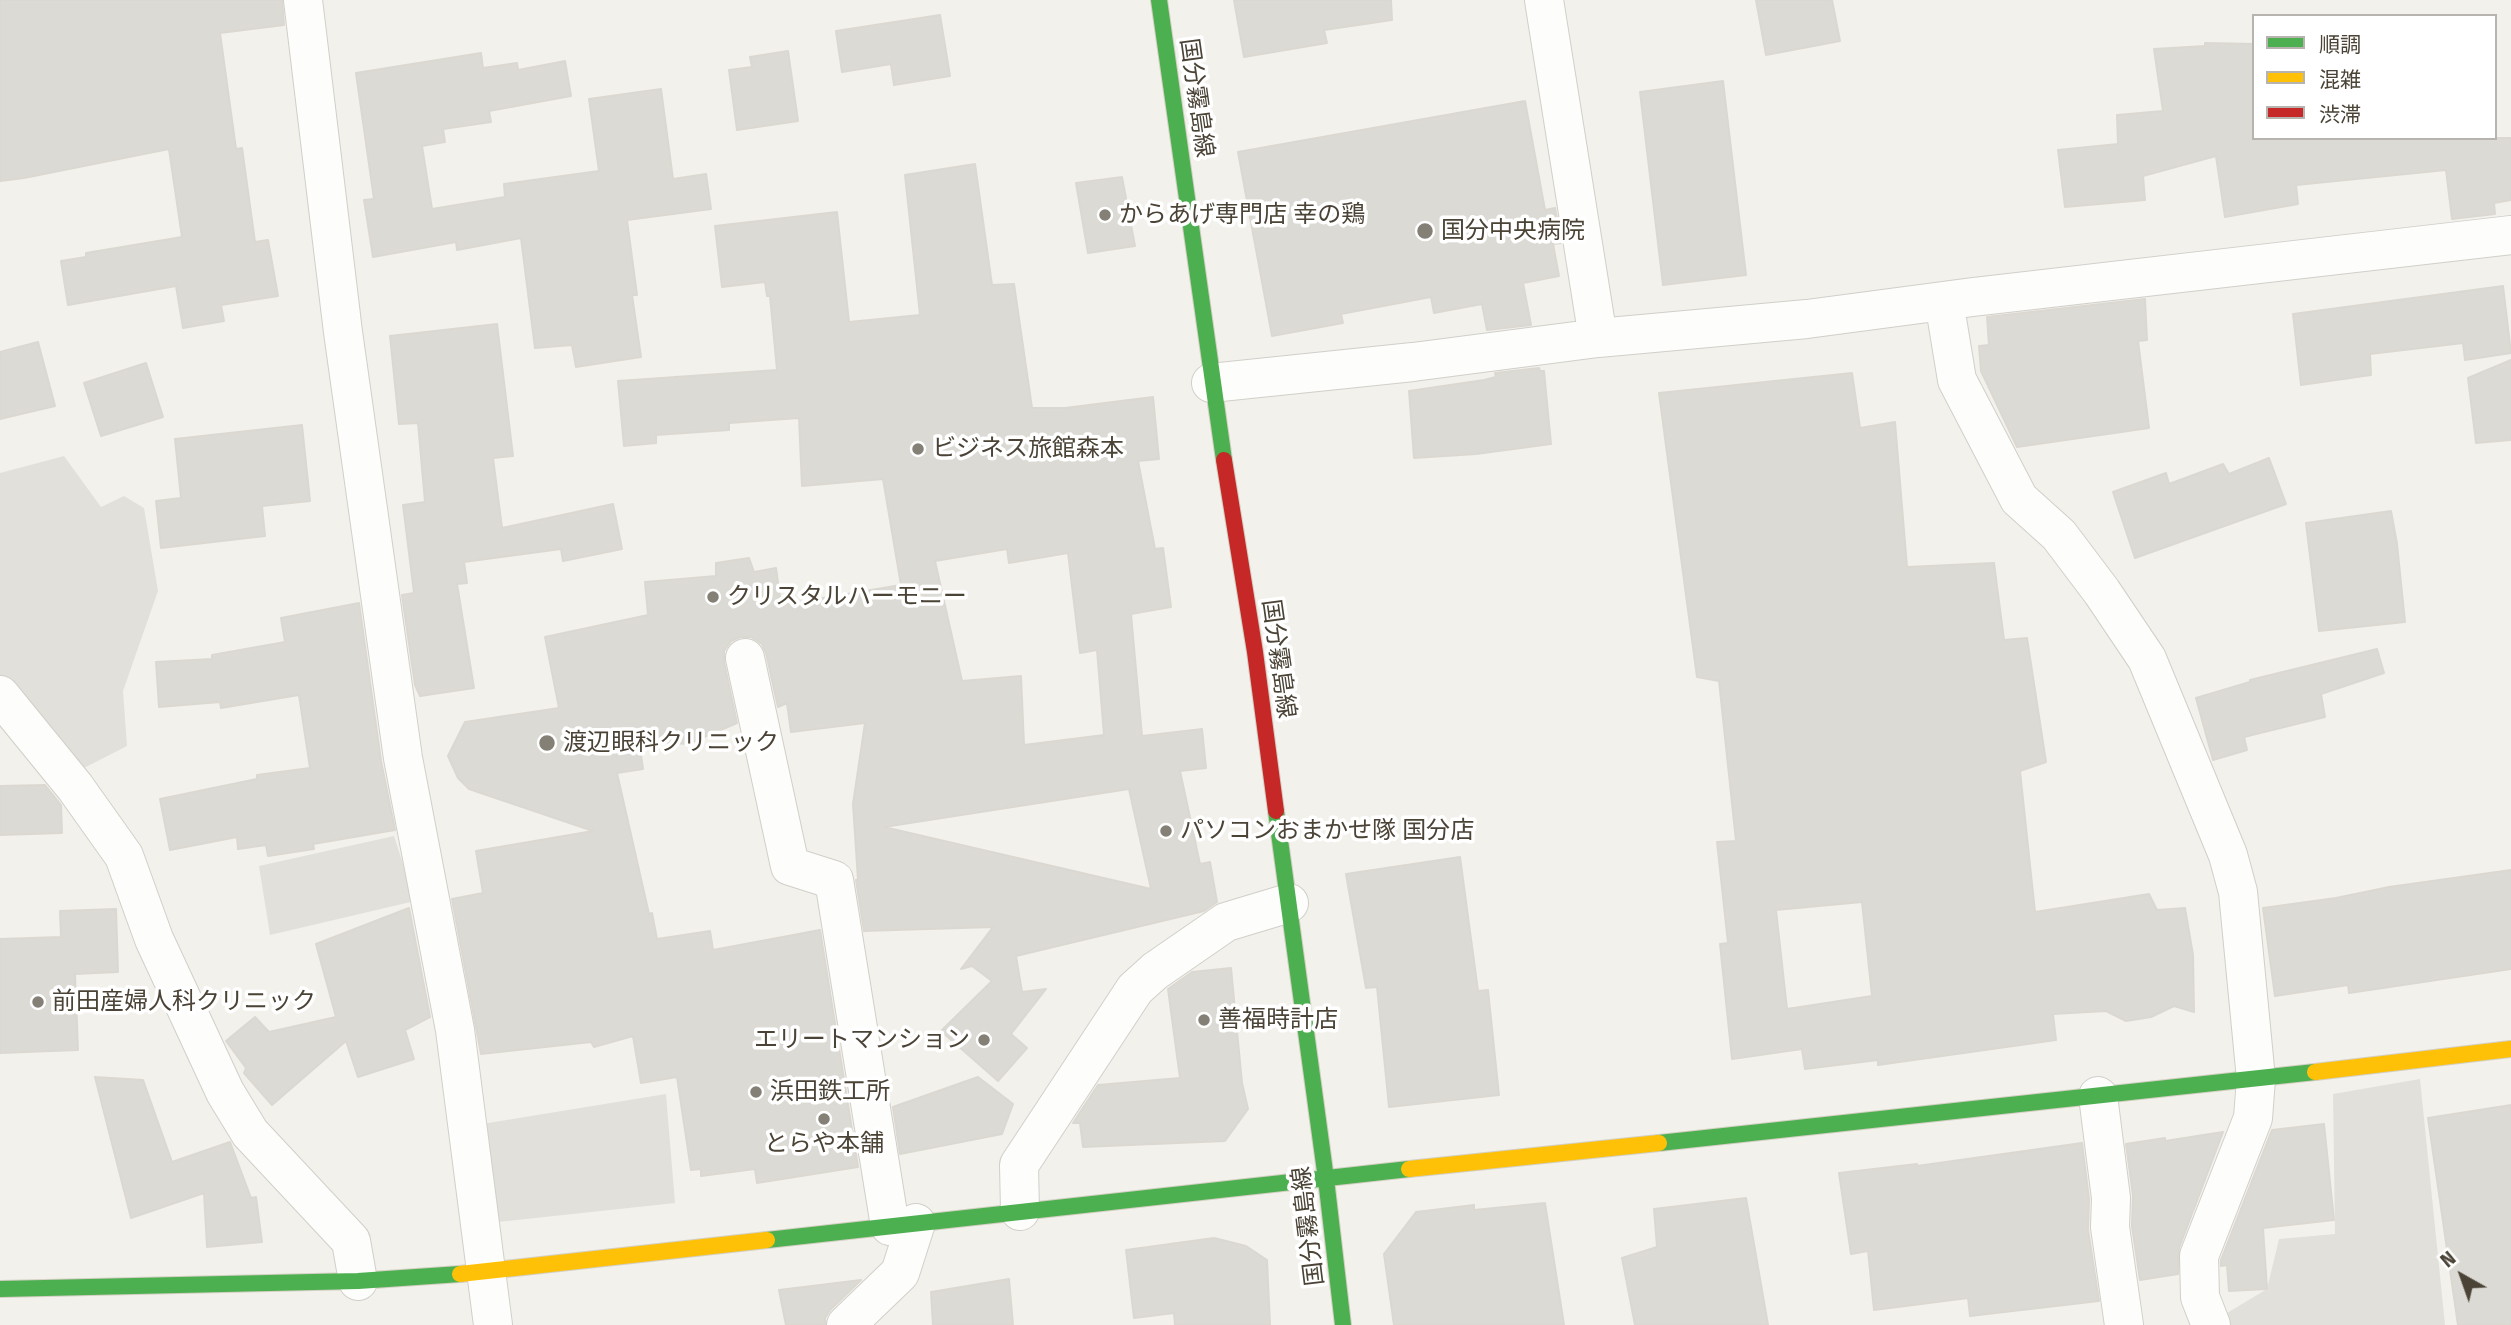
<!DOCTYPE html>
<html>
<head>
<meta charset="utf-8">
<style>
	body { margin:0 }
	#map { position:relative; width:2511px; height:1325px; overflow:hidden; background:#f3f1ec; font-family:"Fira Sans","Noto Sans JP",sans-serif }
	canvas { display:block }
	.legend { position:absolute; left:2252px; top:14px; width:245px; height:126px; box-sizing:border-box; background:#fff; border:2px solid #b7b4af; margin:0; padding:9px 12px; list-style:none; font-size:21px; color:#4a4336 }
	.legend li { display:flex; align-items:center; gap:14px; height:35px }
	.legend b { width:35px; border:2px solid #b7b4af }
	.north { position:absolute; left:2427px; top:1241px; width:70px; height:70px; -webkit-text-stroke:5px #fff; paint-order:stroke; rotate:320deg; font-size:19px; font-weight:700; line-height:28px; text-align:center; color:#4a4336 }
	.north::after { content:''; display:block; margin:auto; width:24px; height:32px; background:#4a4336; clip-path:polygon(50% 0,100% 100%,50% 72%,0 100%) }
</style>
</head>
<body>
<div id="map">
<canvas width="2511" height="1325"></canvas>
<ul class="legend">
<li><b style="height:9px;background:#4caf50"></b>順調</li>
<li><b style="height:9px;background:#ffc107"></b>混雑</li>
<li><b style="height:9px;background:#c62828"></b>渋滞</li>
</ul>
<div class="north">N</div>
</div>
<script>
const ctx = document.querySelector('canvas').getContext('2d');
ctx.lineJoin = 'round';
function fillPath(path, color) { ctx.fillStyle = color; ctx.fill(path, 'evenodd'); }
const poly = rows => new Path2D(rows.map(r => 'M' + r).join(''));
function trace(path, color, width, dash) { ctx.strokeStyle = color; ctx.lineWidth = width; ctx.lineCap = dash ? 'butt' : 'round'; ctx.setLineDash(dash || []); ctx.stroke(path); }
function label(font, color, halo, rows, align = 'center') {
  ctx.font = font + ' "Fira Sans","Noto Sans JP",sans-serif'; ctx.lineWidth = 7; ctx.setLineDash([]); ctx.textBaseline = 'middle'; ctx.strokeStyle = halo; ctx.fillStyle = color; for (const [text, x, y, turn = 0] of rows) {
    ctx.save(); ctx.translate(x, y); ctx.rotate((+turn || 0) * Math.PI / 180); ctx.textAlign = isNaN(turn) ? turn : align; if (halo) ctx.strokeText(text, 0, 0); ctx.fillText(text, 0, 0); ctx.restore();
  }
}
const parking = poly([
	[64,456,101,507,124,496,144,508,158,591,123,691,127,746,82,769,43,718,0,675,0,473],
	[394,836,415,901,270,935,259,866],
	[2420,1079,2445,1325,2228,1325,2222,1316,2267,1289,2279,1239,2335,1234,2333,1094],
	[666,1094,675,1203,498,1222,482,1124]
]);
const building = poly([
	[0,0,282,0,284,25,220,33,236,149,242,148,255,242,268,240,278,296,221,305,224,321,183,328,176,286,68,305,61,261,86,257,86,253,182,237,169,149,24,178,0,181,0,0],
	[1234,0,1391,0,1392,20,1324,30,1327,43,1244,57,1234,0],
	[1756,0,1832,0,1840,41,1766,55,1756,0],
	[940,15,950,76,894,85,891,64,842,72,836,31,940,15],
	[2205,43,2254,44,2254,138,2511,138,2511,200,2494,203,2495,214,2452,219,2446,170,2296,185,2298,204,2225,217,2216,156,2143,176,2145,200,2065,207,2058,150,2118,144,2117,115,2163,111,2154,49,2205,46,2205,43],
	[788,51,798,121,737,130,729,70,752,67,750,57,788,51],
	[481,53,483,68,517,63,518,70,565,61,571,96,489,111,491,122,443,129,445,142,422,146,432,209,505,197,504,184,599,171,589,99,661,89,673,179,706,174,711,209,627,220,637,295,632,295,641,357,576,367,572,345,535,348,521,238,457,250,456,242,373,257,364,200,374,199,356,73,481,53],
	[1723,81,1746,275,1663,285,1640,92,1723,81],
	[1525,101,1545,210,1555,208,1561,243,1553,244,1559,276,1523,283,1531,325,1487,330,1482,304,1434,313,1431,297,1341,314,1343,323,1272,336,1238,152,1525,101],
	[975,164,992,285,1014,284,1032,408,1065,408,1153,397,1159,459,1138,461,1155,549,1163,548,1171,607,1131,614,1142,736,1202,729,1206,768,1180,771,1200,864,1210,862,1217,902,1204,911,1016,956,1022,992,1046,989,1011,1034,1027,1048,998,1081,941,1031,992,981,972,966,961,969,993,927,864,931,856,880,858,880,853,804,865,723,791,732,787,703,778,707,766,653,762,644,751,637,740,637,731,641,724,651,724,662,737,723,688,744,639,741,643,769,617,773,649,914,652,913,657,939,710,931,713,950,820,930,858,1167,757,1183,755,1169,701,1176,701,1169,691,1170,677,1077,641,1083,633,1036,594,1047,591,1042,481,1054,452,899,483,893,476,851,593,831,469,789,458,778,448,756,465,722,559,708,545,637,648,615,645,582,716,576,716,563,749,558,754,572,776,568,781,605,901,585,883,479,802,486,799,418,729,423,729,430,656,435,656,443,624,446,618,381,777,370,770,296,767,296,765,282,722,287,715,226,837,212,849,322,920,315,905,175,975,164],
	[1007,549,1009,563,1068,553,1080,653,1097,650,1104,735,1024,745,1021,676,962,681,935,561,1007,549],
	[1129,789,1151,889,884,827,1129,789],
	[1122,177,1135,246,1088,253,1076,183,1122,177],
	[2503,286,2511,353,2465,360,2463,343,2370,354,2371,375,2301,385,2293,314,2503,286],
	[2145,299,2147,340,2138,341,2149,428,2017,447,1981,371,1979,346,1989,345,1987,317,2145,299],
	[497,324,513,456,493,458,502,528,613,504,622,549,563,561,561,549,464,562,467,583,457,584,474,688,420,696,415,685,402,595,414,593,403,505,425,502,418,423,399,424,390,336,497,324],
	[38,342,55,406,0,419,0,352,38,342],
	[2511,360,2511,440,2476,443,2468,378,2511,360],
	[146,363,163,417,101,436,84,383,146,363],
	[1539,368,1540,371,1544,371,1551,444,1476,454,1414,458,1409,391,1484,380,1496,377,1495,373,1539,368],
	[1852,373,1860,428,1895,422,1907,567,1994,563,2004,640,2027,638,2046,762,2020,771,2035,912,2149,894,2157,910,2185,908,2193,955,2194,1012,2174,1006,2151,1017,2126,1021,2106,1011,2053,1014,2056,1040,1878,1065,1878,1060,1805,1069,1802,1049,1732,1059,1720,944,1728,943,1717,842,1736,841,1719,681,1697,677,1659,393,1852,373],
	[1862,902,1872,996,1787,1009,1776,910,1862,902],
	[302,425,310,501,262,506,265,536,161,548,156,501,181,498,175,439,302,425],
	[2269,458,2286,504,2135,558,2113,492,2166,473,2169,484,2223,464,2229,474,2269,458],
	[2391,511,2397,544,2405,622,2319,631,2306,523,2391,511],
	[359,603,381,761,395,830,313,844,314,849,268,856,266,845,238,849,237,837,170,850,160,799,257,779,257,775,310,768,299,695,221,708,220,702,159,707,156,662,212,659,212,655,285,642,281,618,359,603],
	[2377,649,2384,673,2321,694,2325,717,2244,737,2247,750,2213,760,2196,698,2250,682,2250,680,2377,649],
	[45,785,61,805,62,833,0,835,0,786,45,785],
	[1460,857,1478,991,1488,990,1499,1095,1389,1107,1377,987,1366,988,1346,874,1460,857],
	[2511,870,2511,969,2349,993,2348,985,2275,996,2263,908,2336,898,2389,887,2511,870],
	[409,908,430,1017,405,1030,414,1059,358,1077,346,1041,272,1105,244,1073,246,1068,226,1041,255,1017,269,1032,336,1017,316,944,409,908],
	[116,909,118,972,75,974,78,1050,0,1053,0,939,61,937,60,911,116,909],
	[1231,968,1242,1083,1248,1109,1225,1141,1083,1147,1080,1123,1073,1123,1098,1085,1180,1078,1168,989,1192,972,1231,968],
	[95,1077,143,1080,172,1162,230,1142,251,1198,256,1197,262,1242,207,1247,204,1193,131,1218,95,1077],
	[978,1077,1013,1104,1002,1134,900,1154,893,1107,978,1077],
	[2511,1105,2511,1325,2458,1325,2428,1118,2511,1105],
	[2324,1124,2334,1220,2263,1228,2267,1289,2229,1291,2227,1265,2221,1266,2221,1260,2272,1130,2324,1124],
	[2223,1132,2179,1248,2178,1274,2140,1280,2132,1226,2133,1195,2126,1144,2165,1138,2165,1141,2223,1132],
	[2082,1143,2089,1199,2088,1230,2099,1301,1970,1316,1968,1298,1874,1310,1868,1251,1851,1254,1839,1173,1917,1164,1917,1166,2082,1143],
	[1746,1198,1768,1325,1635,1325,1622,1258,1657,1247,1654,1209,1746,1198],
	[1545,1203,1564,1325,1394,1325,1384,1254,1416,1212,1474,1205,1474,1210,1545,1203],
	[1214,1238,1246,1246,1267,1260,1270,1325,1175,1325,1174,1313,1134,1318,1126,1250,1214,1238],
	[1009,1279,1013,1325,933,1325,931,1292,1009,1279],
	[861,1280,830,1310,825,1318,825,1325,786,1325,779,1290,861,1280]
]);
const street = poly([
	[303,0,343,332,403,758,455,1030,493,1325],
	[1544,0,1598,338],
	[1944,301,1957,380,2019,499,2059,535,2102,592,2147,659,2228,855,2238,892,2256,1079,2253,1118,2199,1256,2200,1297,2211,1325],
	[1211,383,1413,362,1598,338,1807,319,1973,297,2511,235],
	[745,658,790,866,834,880,890,1226],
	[0,695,75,787,124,856,154,939,225,1092,250,1133,351,1241,358,1281],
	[2098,1096,2111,1198,2110,1227,2124,1325],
	[1020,1211,1019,1165,1135,989,1155,971,1226,922,1289,903],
	[846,1325,900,1273,916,1223]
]);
const fast = poly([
	[1159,0,1224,460],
	[1276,811,1326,1179,1343,1325],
	[1659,1143,2315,1072],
	[767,1240,1409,1169],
	[0,1289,358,1281,460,1274]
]);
const slow = poly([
	[2315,1072,2511,1049],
	[1409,1169,1659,1143],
	[460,1274,767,1240]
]);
const jam = poly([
	[1224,460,1255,652,1276,811]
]);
const markers = [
	[1105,215,7,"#858076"],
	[1425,231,9,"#858076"],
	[918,449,7,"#858076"],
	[713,597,7,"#858076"],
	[547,743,9,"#858076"],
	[1166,831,7,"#858076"],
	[38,1002,7,"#858076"],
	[1204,1020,7,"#858076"],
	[984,1040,7,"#858076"],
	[756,1092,7,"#858076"],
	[824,1119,7,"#858076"]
];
const streetNames = [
	["国分霧島線",1196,98,82],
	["国分霧島線",1278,659,82],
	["国分霧島線",1309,1226,-97]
];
const poiNames = [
	["からあげ専門店 幸の鶏",1119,215],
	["国分中央病院",1441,231],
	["ビジネス旅館森本",932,449],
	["クリスタルハーモニー",727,597],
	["渡辺眼科クリニック",563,743],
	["パソコンおまかせ隊 国分店",1180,831],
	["前田産婦人科クリニック",52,1002],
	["善福時計店",1218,1020],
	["エリートマンション",970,1040,"right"],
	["浜田鉄工所",770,1092],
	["とらや本舗",824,1144,"center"]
];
fillPath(parking, '#e2e0db');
fillPath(building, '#dcdad4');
trace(building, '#dbd8d1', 2);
trace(street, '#d1cfc9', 40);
trace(fast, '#d3cfc2', 18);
trace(slow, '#d3cfc2', 18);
trace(jam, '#d3cfc2', 18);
trace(street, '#fdfdfc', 38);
trace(fast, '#4caf50', 16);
trace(slow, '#ffc107', 16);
trace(jam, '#c62828', 16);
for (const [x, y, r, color] of markers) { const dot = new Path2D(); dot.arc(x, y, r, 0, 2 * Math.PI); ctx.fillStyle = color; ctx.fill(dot); trace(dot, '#fff', 2.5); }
label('24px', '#4a4336', '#fff', streetNames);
label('24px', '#4a4336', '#fff', poiNames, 'left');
</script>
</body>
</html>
